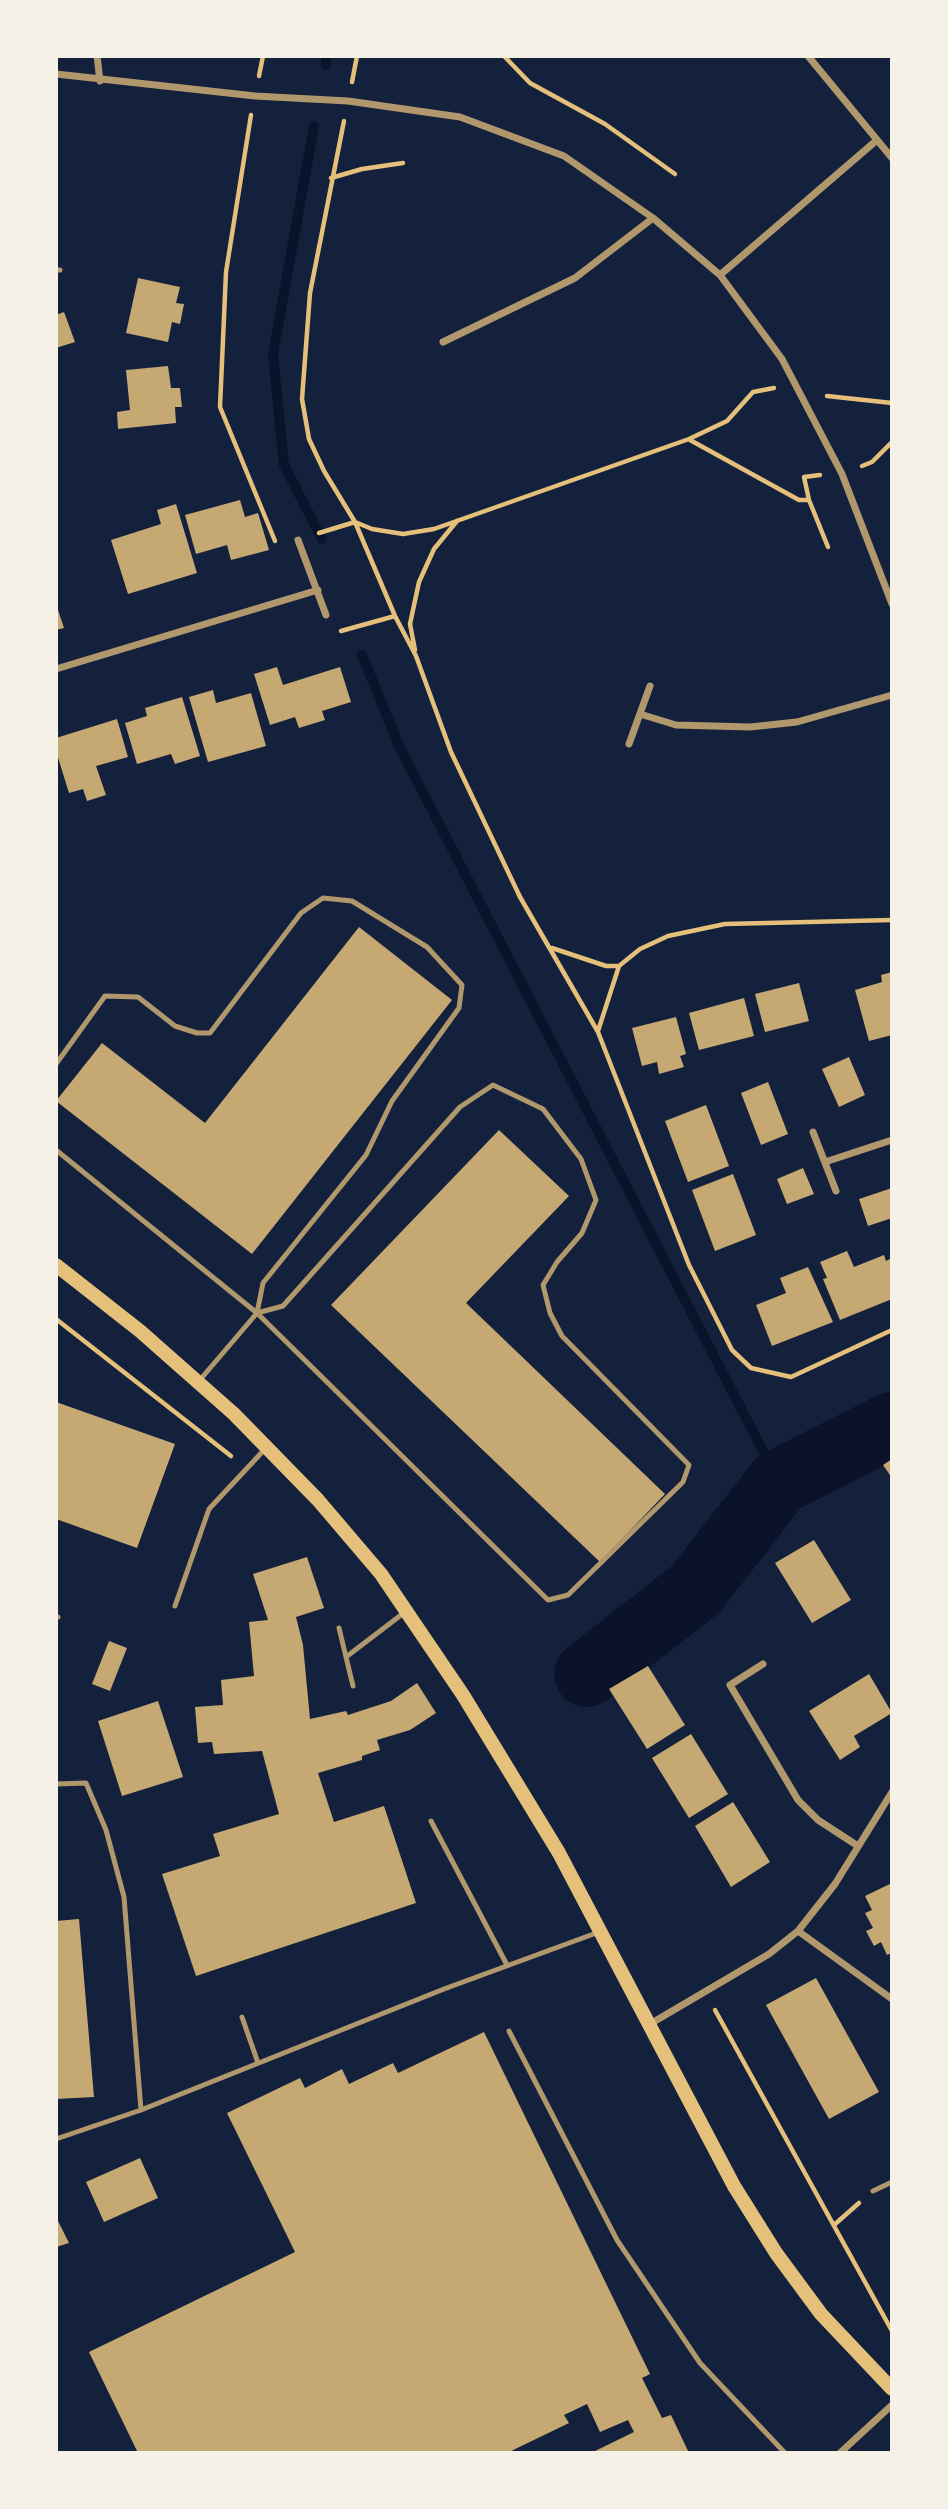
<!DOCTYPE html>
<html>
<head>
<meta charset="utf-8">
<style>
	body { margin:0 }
	#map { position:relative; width:948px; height:2509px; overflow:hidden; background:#14213d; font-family:"PT Serif",serif }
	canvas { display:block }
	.frame { position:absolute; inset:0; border:58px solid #f6f1e7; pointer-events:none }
</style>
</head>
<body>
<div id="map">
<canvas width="948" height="2509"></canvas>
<div class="frame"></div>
</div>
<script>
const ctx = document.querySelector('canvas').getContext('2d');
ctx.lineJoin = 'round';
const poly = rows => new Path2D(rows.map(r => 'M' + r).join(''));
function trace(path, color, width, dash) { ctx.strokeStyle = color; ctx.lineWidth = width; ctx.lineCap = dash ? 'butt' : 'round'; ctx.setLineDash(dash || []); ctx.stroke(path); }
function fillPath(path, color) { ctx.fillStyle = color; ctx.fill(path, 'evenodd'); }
const stream = poly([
	[326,56,326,65],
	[314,126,273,354,284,465,322,539],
	[362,655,399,746,779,1482]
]);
const river = poly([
	[587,1674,696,1589,779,1482,892,1425]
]);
const building = poly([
	[138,278,180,287,176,303,184,304,180,324,172,322,168,342,126,333],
	[64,312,75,342,56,348,56,315],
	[168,366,171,388,180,388,182,407,175,407,176,423,118,429,117,412,130,410,126,370],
	[240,500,245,517,258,513,269,550,231,560,227,545,196,554,185,515],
	[176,504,197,573,128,594,111,540,161,524,157,510],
	[56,604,64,628,56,630],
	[277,667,283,685,340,667,351,702,322,711,325,720,299,728,295,717,270,725,254,674],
	[213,690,216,703,251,693,266,746,208,762,189,697],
	[182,697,200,756,175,764,171,754,137,764,125,723,147,716,145,708],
	[117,719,128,757,96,766,106,795,87,801,83,789,69,793,56,751,56,738],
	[359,927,452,1000,252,1254,56,1101,102,1043,205,1123],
	[892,972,892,1035,869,1041,855,990,882,982,881,975],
	[799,983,809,1021,765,1032,755,994],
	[744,998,754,1036,699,1050,689,1013],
	[676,1017,686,1054,680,1056,684,1067,659,1074,657,1062,642,1066,632,1028],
	[849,1057,865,1095,839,1107,822,1069],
	[768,1082,788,1134,761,1145,741,1093],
	[706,1105,729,1166,688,1182,665,1121],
	[499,1130,569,1196,466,1303,665,1494,600,1562,331,1305],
	[803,1168,814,1194,787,1204,777,1179],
	[733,1174,756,1235,715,1251,692,1190],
	[892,1188,892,1218,868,1226,859,1199],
	[847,1251,854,1267,884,1255,886,1261,892,1258,892,1299,840,1320,823,1279,827,1278,820,1262],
	[808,1267,833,1322,772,1346,756,1305,786,1293,780,1278],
	[56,1402,175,1444,137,1548,56,1519],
	[892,1459,892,1478,883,1465],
	[814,1540,851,1600,812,1623,775,1563],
	[307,1557,324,1608,296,1617,303,1645,310,1719,346,1711,348,1715,391,1701,417,1683,436,1713,410,1730,377,1740,380,1750,362,1756,362,1760,318,1773,334,1822,384,1806,416,1903,196,1976,162,1874,220,1856,213,1834,279,1814,262,1751,214,1754,212,1742,198,1743,195,1707,223,1705,221,1680,254,1676,249,1622,268,1620,253,1574],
	[109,1641,127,1648,110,1691,92,1684],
	[648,1666,685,1725,647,1749,609,1689],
	[869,1674,892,1713,854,1736,860,1747,840,1760,809,1711],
	[158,1701,183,1777,122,1796,98,1721],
	[691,1734,728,1794,689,1818,652,1758],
	[733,1802,770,1862,731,1887,695,1826],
	[892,1883,892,1953,887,1955,881,1942,874,1946,866,1931,873,1928,865,1913,872,1910,865,1896],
	[79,1919,94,2097,56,2099,56,1921],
	[816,1978,879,2092,829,2119,766,2005],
	[484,2032,650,2374,642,2378,662,2418,671,2415,689,2453,591,2453,634,2432,628,2420,600,2432,587,2404,564,2415,569,2423,507,2453,138,2453,89,2352,295,2252,227,2113,300,2078,305,2088,342,2069,349,2084,393,2063,398,2073],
	[140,2158,158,2198,104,2222,86,2182],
	[56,2217,69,2243,56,2247]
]);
const path = poly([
	[504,56,530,83,605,124,675,174],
	[259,76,263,56],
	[352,82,357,56],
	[251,115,226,272,220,407,275,541],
	[344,121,310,293,302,399,309,439,324,471,355,522,395,616,416,656,451,752,520,897,598,1032,689,1265,732,1350,751,1368,791,1377,892,1330],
	[331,178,362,169,403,163],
	[827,396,892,403],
	[690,440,799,500,809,500,804,477,820,475],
	[862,466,872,462,892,442],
	[809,500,828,547],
	[319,533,355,522,372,529,403,534,434,529,689,439,727,421,753,392,774,388],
	[341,631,395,616],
	[415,650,410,624,419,582,434,549,457,521],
	[552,948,606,966,619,966,598,1031],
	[619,966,640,949,668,936,725,924,892,920],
	[56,1319,231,1456],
	[715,2010,892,2331],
	[834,2225,859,2203]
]);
const service = poly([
	[56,270,60,270],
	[56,1064,105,996,138,997,175,1026,197,1033,210,1033,301,913,323,898,352,901,427,947,462,985,459,1008,392,1101,366,1155,263,1283,257,1313,199,1381],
	[56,1150,257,1313,548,1600,568,1595,683,1482,689,1465,562,1336,550,1313,543,1285,557,1262,582,1233,596,1200,581,1159,543,1109,493,1085,460,1107,283,1306,257,1313],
	[175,1606,209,1509,265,1449],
	[56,1617,58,1617],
	[339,1628,353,1686],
	[346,1657,405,1612],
	[56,1784,86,1783,106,1830,124,1897,141,2110],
	[431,1821,507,1965],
	[242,2017,258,2063],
	[509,2031,617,2240,700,2363,785,2453],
	[56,2139,141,2110,444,1989,599,1932],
	[873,2191,892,2182]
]);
const minor = poly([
	[97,56,100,81],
	[808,56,892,158],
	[56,74,255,96,348,101,460,117,564,156,653,218,720,275,782,359,842,474,892,604],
	[720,275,877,140],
	[443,342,575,278,653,218],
	[298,540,326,615],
	[56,669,318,590],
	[640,714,676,725,750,727,797,722,892,695],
	[629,744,650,686],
	[813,1132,836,1191],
	[825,1162,892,1140],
	[763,1664,730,1685,798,1800,818,1820,858,1846],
	[798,1931,892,1999],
	[650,2024,769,1954,798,1931,835,1884,892,1792],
	[840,2453,892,2405]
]);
const secondary = poly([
	[56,1265,140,1331,234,1414,318,1500,381,1574,463,1695,559,1853,734,2186,776,2253,821,2314,892,2389]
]);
trace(stream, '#0b132b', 10);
trace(river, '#0b132b', 66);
fillPath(building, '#c6a872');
trace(path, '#e5c07b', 4.5);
trace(service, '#b1986c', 5);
trace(minor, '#b1986c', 7);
trace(secondary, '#e5c07b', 14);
</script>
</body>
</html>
